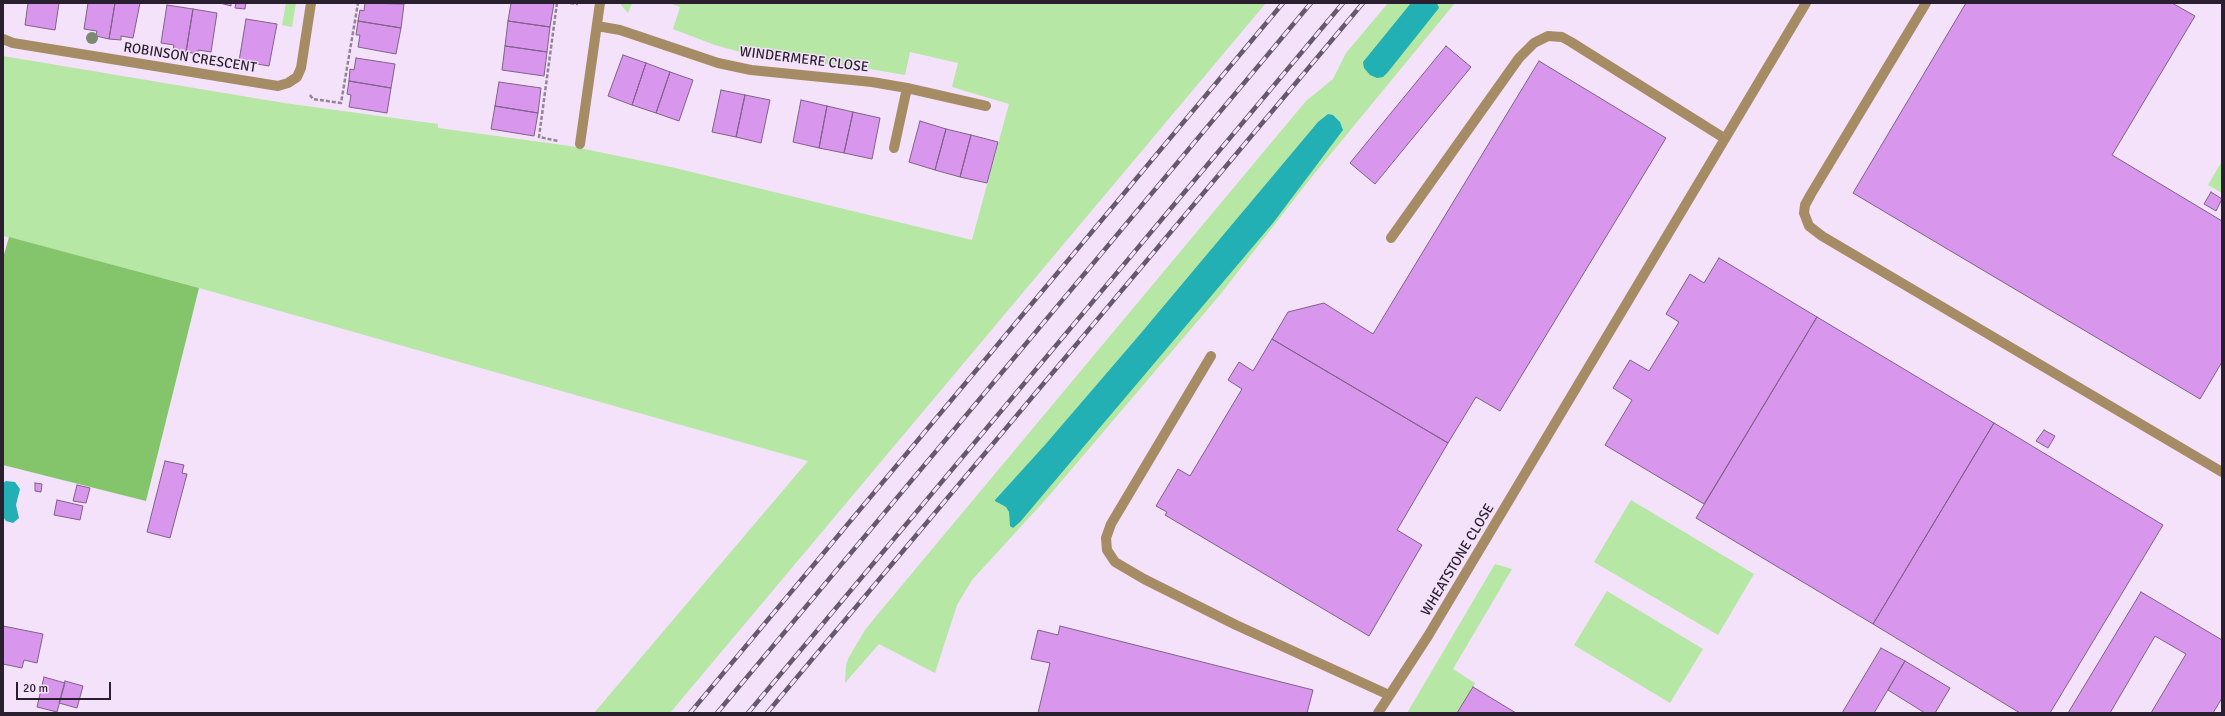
<!DOCTYPE html>
<html>
<head>
<meta charset="utf-8">
<style>
	body { margin:0 }
	#map { position:relative; width:2225px; height:716px; overflow:hidden; background:#f4e1fa; font-family:Signika,sans-serif }
	canvas { display:block }
	.frame { position:absolute; inset:0; border:4px solid #2a1f2e; pointer-events:none }
	.scale { position:absolute; left:16px; top:682px; width:95px; height:18px; box-sizing:border-box; border:2px solid #2a1f2e; border-top:0; padding-left:5px; font-size:12px; line-height:14px; white-space:nowrap; color:#2a1f2e; -webkit-text-stroke:3px #f4e1fa; paint-order:stroke }
</style>
</head>
<body>
<div id="map">
<canvas width="2225" height="716"></canvas>
<div class="frame"></div>
<div class="scale">20 m</div>
</div>
<script>
const ctx = document.querySelector('canvas').getContext('2d');
ctx.lineJoin = 'round';
function fillPath(path, color) { ctx.fillStyle = color; ctx.fill(path, 'evenodd'); }
const poly = rows => new Path2D(rows.map(r => 'M' + r).join(''));
function trace(path, color, width, dash) { ctx.strokeStyle = color; ctx.lineWidth = width; ctx.lineCap = dash ? 'butt' : 'round'; ctx.setLineDash(dash || []); ctx.stroke(path); }
function label(font, color, halo, rows, align = 'center') {
  ctx.font = font + ' Signika,sans-serif'; ctx.lineWidth = 3; ctx.setLineDash([]); ctx.textBaseline = 'middle'; ctx.strokeStyle = halo; ctx.fillStyle = color; for (const [text, x, y, turn = 0] of rows) {
    ctx.save(); ctx.translate(x, y); ctx.rotate((+turn || 0) * Math.PI / 180); ctx.textAlign = isNaN(turn) ? turn : align; if (halo) ctx.strokeText(text, 0, 0); ctx.fillText(text, 0, 0); ctx.restore();
  }
}
const green = poly([
	[286,3,296,3,292,27,282,25],
	[621,3,632,3,628,13,621,5],
	[669,3,1266,3,670,713,594,713,808,461,199,288,3,236,3,56,284,103,438,124,438,128,570,146,671,167,972,240,1009,104,952,87,958,63,910,52,905,75,858,67,765,59,715,45,673,29,680,7],
	[1388,3,1455,3,1310,179,1219,296,1047,498,972,580,957,605,935,673,879,644,845,683,846,665,849,657,865,630,878,614,1306,101,1333,79,1346,53],
	[2222,161,2222,193,2208,185],
	[1631,500,1754,574,1718,635,1594,562],
	[1495,564,1512,569,1453,669,1475,683,1473,687,1457,713,1407,713],
	[1607,591,1703,649,1670,703,1574,645]
]);
const forest = poly([
	[9,237,199,288,146,501,3,465,3,258]
]);
const water = poly([
	[1411,3,1437,3,1439,8,1388,72,1383,77,1377,78,1370,75,1364,68,1363,62],
	[1328,114,1333,115,1340,122,1343,130,1273,223,1020,522,1013,528,1010,526,1009,512,1006,507,995,501,995,500,1044,446,1136,339,1318,122],
	[6,481,15,482,20,489,16,505,19,518,13,523,6,521,3,517,3,483]
]);
const building = poly([
	[28,3,59,3,55,30,25,25,28,3],
	[88,3,115,3,109,39,96,36,97,31,84,29,88,3],
	[115,3,140,3,133,38,121,36,121,40,109,39,115,3],
	[220,3,231,3,231,6,220,3],
	[236,3,246,3,245,9,235,8,236,3],
	[365,3,404,4,401,28,358,21,360,10,364,11,365,3],
	[511,3,554,3,550,27,508,21,511,3],
	[1966,3,2172,3,2195,16,2112,155,2222,221,2222,362,2200,399,1853,193,1966,3],
	[167,5,193,9,186,52,173,50,174,45,161,43,167,5],
	[193,9,217,13,211,52,198,50,198,54,186,52,193,9],
	[246,19,277,24,269,66,239,61,246,19],
	[358,21,401,28,396,54,358,47,360,35,356,35,358,21],
	[508,21,550,27,547,52,505,46,508,21],
	[505,46,547,52,544,76,502,70,505,46],
	[1446,46,1471,67,1375,184,1350,163,1446,46],
	[623,55,646,63,632,105,608,96,623,55],
	[356,58,395,64,391,88,349,81,350,69,354,70,356,58],
	[1539,61,1666,138,1500,411,1476,397,1448,443,1272,339,1288,312,1324,303,1373,334,1539,61],
	[646,63,670,72,656,113,632,105,646,63],
	[670,72,693,80,679,121,656,113,670,72],
	[349,81,391,88,387,113,349,107,351,95,347,94,349,81],
	[499,82,541,88,538,113,495,106,499,82],
	[721,90,745,95,736,137,712,132,721,90],
	[745,95,770,100,761,143,736,137,745,95],
	[801,100,827,106,819,148,793,142,801,100],
	[495,106,538,113,534,136,491,129,495,106],
	[827,106,853,112,844,153,819,148,827,106],
	[853,112,880,118,872,159,844,153,853,112],
	[920,121,946,129,935,170,909,162,920,121],
	[946,129,971,135,960,177,935,170,946,129],
	[971,135,998,142,987,183,960,177,971,135],
	[2211,192,2222,199,2216,211,2204,204,2211,192],
	[1719,258,1817,317,1704,504,1605,445,1632,400,1613,388,1630,360,1649,371,1679,322,1666,314,1690,274,1704,283,1719,258],
	[1817,317,1994,423,1873,624,1696,518,1817,317],
	[1272,339,1448,443,1397,530,1422,545,1369,636,1165,515,1167,512,1156,506,1178,469,1190,476,1242,389,1228,380,1239,362,1253,371,1272,339],
	[1994,423,2163,525,2050,713,2020,713,1873,624,1994,423],
	[2044,430,2055,436,2048,448,2036,441,2044,430],
	[165,461,184,465,182,473,187,474,170,538,147,532,165,461],
	[35,483,42,484,41,492,35,491,35,483],
	[77,485,90,488,86,503,73,501,77,485],
	[57,500,83,506,80,520,54,515,57,500],
	[2141,592,2222,640,2222,698,2213,713,2151,713,2186,654,2155,636,2110,713,2068,713,2141,592],
	[3,626,43,634,37,663,24,660,22,668,3,664,3,626],
	[1060,626,1313,690,1307,713,1038,713,1050,663,1031,659,1038,630,1058,635,1060,626],
	[1881,648,1905,661,1874,713,1842,713,1881,648],
	[1905,661,1950,688,1935,713,1925,713,1888,690,1905,661],
	[44,677,65,683,57,712,37,707,44,677],
	[65,681,83,686,77,708,59,703,65,681],
	[1473,687,1516,713,1457,713,1473,687]
]);
const path = poly([
	[557,3,539,137,558,141],
	[570,3,578,4],
	[310,95,313,99,341,103,358,3]
]);
const minor = poly([
	[1926,3,1811,194,1805,205,1804,213,1809,226,1822,236,2222,472],
	[597,26,620,30,718,63,751,70,872,82,907,88,986,106],
	[3,39,13,43,278,86,288,83,297,77,301,68,311,3],
	[580,144,600,3],
	[894,148,907,88],
	[1391,238,1519,58,1534,43,1548,36,1562,37,1571,42,1724,138],
	[1211,356,1111,524,1106,538,1107,550,1115,562,1144,579,1236,625,1389,695],
	[1378,713,1428,636,1806,3]
]);
const rail = poly([
	[690,713,1283,3],
	[717,713,1311,3],
	[748,713,1343,3],
	[767,713,1363,3]
]);
const trees = [
	[92,38]
];
const streetNames = [
	["ROBINSON CRESCENT",190,58,9],
	["WINDERMERE CLOSE",804,60,7],
	["WHEATSTONE CLOSE",1458,560,-59]
];
fillPath(green, '#b6e7a4');
fillPath(forest, '#84c56b');
fillPath(water, '#23b0b4');
fillPath(building, '#d896ed');
trace(building, '#7e6287', 1);
trace(path, '#938498', 2.5, [4, 2]);
trace(minor, '#a68c65', 10);
trace(rail, '#66596b', 4.5);
trace(rail, '#f4e1fa', 3, [9]);
ctx.fillStyle = '#7c8a72';
for (const [x, y] of trees) { ctx.beginPath(); ctx.arc(x, y, 6, 0, 2 * Math.PI); ctx.fill(); }
label('14px', '#2a1f2e', '#f4e1fa', streetNames);
</script>
</body>
</html>
